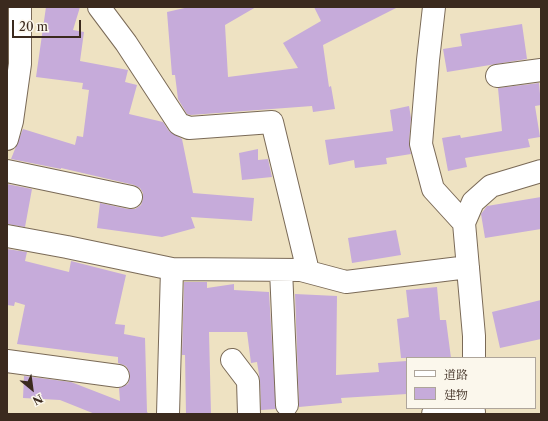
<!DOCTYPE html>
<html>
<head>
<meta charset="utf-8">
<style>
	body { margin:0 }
	#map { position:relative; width:548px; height:421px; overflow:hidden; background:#eee2c2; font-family:"Libre Caslon Text","Noto Serif JP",serif }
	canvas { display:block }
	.frame { position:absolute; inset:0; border:8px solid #3b2a1e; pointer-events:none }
	.legend { position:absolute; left:406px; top:357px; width:130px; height:52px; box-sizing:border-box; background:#fbf7ec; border:1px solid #aea59a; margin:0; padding:5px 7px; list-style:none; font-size:12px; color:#3b2a1e }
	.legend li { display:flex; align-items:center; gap:8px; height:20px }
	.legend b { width:20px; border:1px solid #aea59a }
	.north { position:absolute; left:12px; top:369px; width:40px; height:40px; -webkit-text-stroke:3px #fbf7ec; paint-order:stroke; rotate:151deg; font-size:11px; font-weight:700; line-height:16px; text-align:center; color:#3b2a1e }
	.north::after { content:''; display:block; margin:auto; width:14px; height:18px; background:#3b2a1e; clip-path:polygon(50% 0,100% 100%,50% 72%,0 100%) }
	.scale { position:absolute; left:12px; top:20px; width:69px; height:18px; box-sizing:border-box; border:2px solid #3b2a1e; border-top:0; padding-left:5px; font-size:12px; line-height:14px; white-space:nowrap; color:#3b2a1e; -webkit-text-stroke:3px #fbf7ec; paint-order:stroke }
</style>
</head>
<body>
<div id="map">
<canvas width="548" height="421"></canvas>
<div class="frame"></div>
<ul class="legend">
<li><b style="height:5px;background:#fff"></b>道路</li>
<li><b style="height:11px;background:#c6abda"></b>建物</li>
</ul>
<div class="north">N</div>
<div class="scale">20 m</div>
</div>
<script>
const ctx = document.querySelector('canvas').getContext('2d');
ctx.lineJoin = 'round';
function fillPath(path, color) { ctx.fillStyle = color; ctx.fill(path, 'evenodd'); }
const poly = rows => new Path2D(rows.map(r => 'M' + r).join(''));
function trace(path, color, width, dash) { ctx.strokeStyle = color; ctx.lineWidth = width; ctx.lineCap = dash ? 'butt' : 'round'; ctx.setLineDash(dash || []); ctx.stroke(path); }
const building = poly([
	[46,7,80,7,73,30,84,32,80,61,128,70,125,82,137,85,129,114,163,122,169,131,182,139,193,193,254,198,252,221,191,217,195,228,162,237,97,228,100,203,128,209,135,209,141,205,143,199,143,193,140,188,134,185,61,168,61,169,11,159,23,129,75,145,77,136,83,137,89,90,82,89,83,83,36,77],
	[189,7,256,7,225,25,228,77,298,68,283,43,321,21,314,7,398,7,323,45,329,87,331,86,335,109,313,112,312,106,191,115,187,114,178,99,175,75,172,75,167,12],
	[522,24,527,59,447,72,443,49,462,46,460,34],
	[539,83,541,105,535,106,540,137,528,139,530,147,465,158,467,167,448,171,442,138,460,135,461,138,502,131,498,88],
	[409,106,411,118,409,143,411,154,386,158,387,164,355,168,354,160,329,165,325,140,393,131,390,110],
	[258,149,258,160,268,159,272,177,242,180,239,153],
	[7,184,32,189,25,227,7,224],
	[541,197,541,229,485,238,481,214,487,206],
	[396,230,401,255,352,263,348,238],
	[7,249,27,252,25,261,69,272,71,261,126,275,115,324,125,325,124,334,145,338,147,412,149,414,95,414,60,400,23,398,24,376,71,382,120,401,119,388,128,384,130,377,129,371,126,366,118,363,118,357,17,344,25,305,15,302,14,306,7,305],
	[184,282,207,282,207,288,234,284,234,290,269,292,276,409,261,410,260,381,257,362,251,363,247,332,209,332,211,414,186,414,185,355,182,355],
	[437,287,440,320,446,320,451,358,401,358,397,319,409,317,406,290],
	[295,294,337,296,336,375,379,372,378,363,407,361,407,394,341,398,342,403,299,407],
	[541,300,541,339,500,348,492,312]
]);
const minor = poly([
	[99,7,126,43,179,124,189,128,272,122,308,271],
	[434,7,428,60,421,144,433,189,464,223],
	[497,76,541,70],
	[7,139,12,121,20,64,20,7],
	[7,171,131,197],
	[7,236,67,247,172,269,301,270,346,282,468,267],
	[281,270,287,405],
	[474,358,474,336,464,223,473,202,491,186,541,171],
	[232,360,248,381,249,414],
	[7,361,118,376],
	[168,414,172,269],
	[433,414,474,412]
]);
fillPath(building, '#c6abda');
trace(minor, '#7a6a57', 24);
trace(minor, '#fff', 22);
</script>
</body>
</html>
